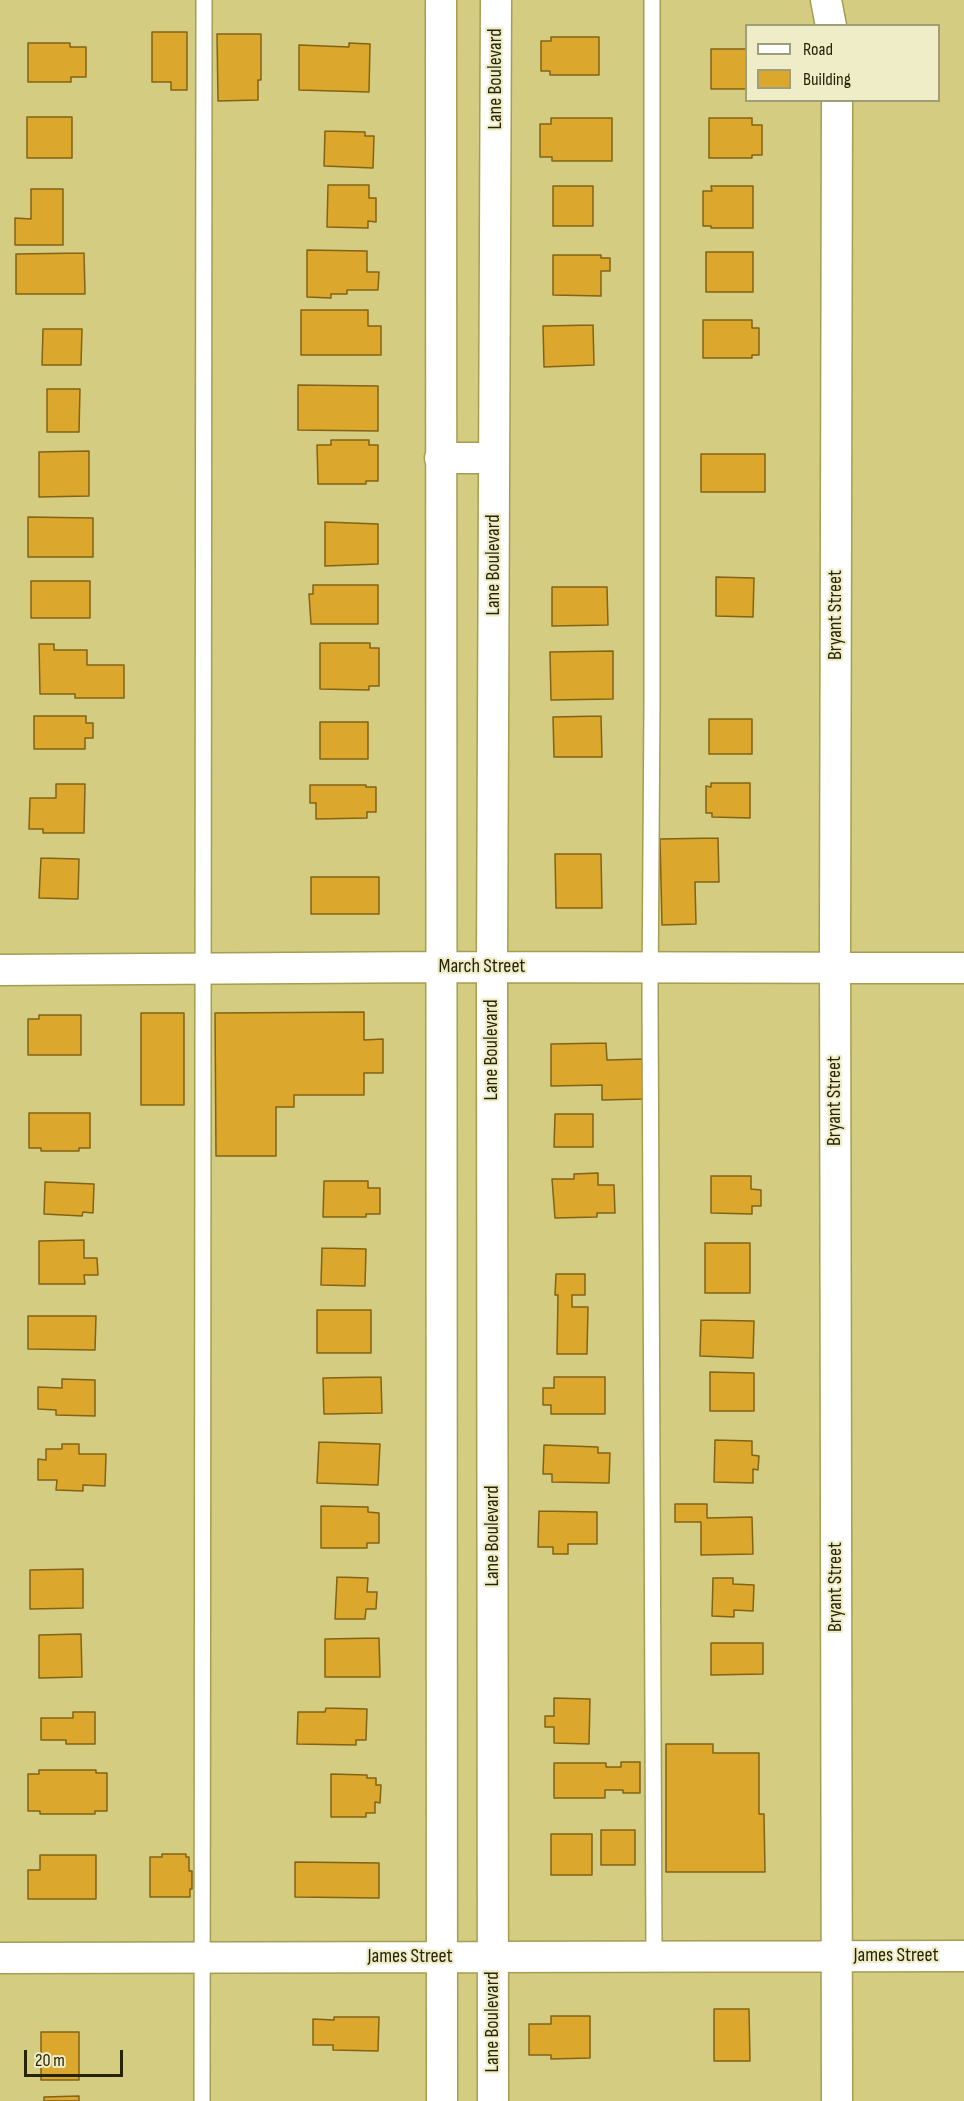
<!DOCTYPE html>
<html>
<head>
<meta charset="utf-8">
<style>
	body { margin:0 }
	#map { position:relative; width:964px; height:2101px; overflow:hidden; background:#d4cd81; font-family:"Sofia Sans Condensed",sans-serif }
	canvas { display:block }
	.legend { position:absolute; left:745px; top:24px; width:195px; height:78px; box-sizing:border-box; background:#efedc8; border:2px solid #9f9d7a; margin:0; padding:8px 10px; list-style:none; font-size:18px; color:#272404 }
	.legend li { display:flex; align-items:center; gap:12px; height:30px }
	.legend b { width:30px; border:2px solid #9f9d7a }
	.scale { position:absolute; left:24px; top:2050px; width:99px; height:27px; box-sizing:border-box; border:3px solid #272404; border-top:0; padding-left:8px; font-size:18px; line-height:21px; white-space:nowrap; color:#272404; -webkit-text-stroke:4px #efedc8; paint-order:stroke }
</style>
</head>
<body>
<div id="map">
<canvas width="964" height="2101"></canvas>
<ul class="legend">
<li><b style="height:8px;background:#fff"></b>Road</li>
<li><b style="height:16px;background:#dba72c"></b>Building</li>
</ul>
<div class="scale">20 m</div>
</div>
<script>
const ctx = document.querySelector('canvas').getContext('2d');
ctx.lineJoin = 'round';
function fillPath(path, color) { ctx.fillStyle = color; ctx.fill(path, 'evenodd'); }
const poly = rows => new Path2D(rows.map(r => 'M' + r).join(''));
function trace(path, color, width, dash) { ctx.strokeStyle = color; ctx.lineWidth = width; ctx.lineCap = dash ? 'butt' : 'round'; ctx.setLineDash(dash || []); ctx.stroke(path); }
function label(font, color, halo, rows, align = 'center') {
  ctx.font = font + ' "Sofia Sans Condensed",sans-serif'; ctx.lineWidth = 4.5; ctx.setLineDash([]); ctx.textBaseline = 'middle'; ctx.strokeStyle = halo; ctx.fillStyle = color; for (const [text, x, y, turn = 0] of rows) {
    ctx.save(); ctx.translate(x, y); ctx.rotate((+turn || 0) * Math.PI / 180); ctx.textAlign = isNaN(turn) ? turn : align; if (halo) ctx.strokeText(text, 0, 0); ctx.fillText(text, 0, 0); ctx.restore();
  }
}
const building = poly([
	[152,32,187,32,187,90,171,90,171,82,152,82,152,32],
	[217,34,261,34,261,80,258,80,258,100,218,101,217,34],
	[551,37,599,37,599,75,550,75,550,71,541,71,541,41,551,41,551,37],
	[28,43,70,43,70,47,86,47,86,77,71,77,71,82,28,82,28,43],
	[349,43,370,44,369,92,299,90,299,45,349,47,349,43],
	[711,49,746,49,746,89,711,89,711,49],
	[27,117,72,117,72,158,27,158,27,117],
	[551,118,612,118,612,161,552,161,552,157,540,157,540,124,551,124,551,118],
	[709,118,752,118,752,125,762,125,762,155,752,155,752,158,709,158,709,118],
	[325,131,365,132,365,136,374,136,373,168,324,166,325,131],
	[328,185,369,185,369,198,376,198,376,222,368,221,368,228,327,227,328,185],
	[553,186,593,186,593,226,553,226,553,186],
	[711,186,753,186,753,228,711,228,711,226,703,226,703,191,712,191,711,186],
	[31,189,63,189,63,245,15,245,15,218,31,219,31,189],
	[307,250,367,251,367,272,379,272,378,290,347,290,347,294,331,294,331,298,307,297,307,250],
	[706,252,753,252,753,292,706,292,706,252],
	[84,253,85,294,16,294,16,254,84,253],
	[553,255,601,255,601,258,610,258,610,271,601,271,601,296,553,295,553,255],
	[301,310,368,310,368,326,381,326,381,355,301,355,301,310],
	[703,320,752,320,752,328,759,328,759,355,752,355,752,358,703,358,703,320],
	[593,325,594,365,544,367,543,326,593,325],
	[43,329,82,329,81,365,42,365,43,329],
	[298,385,378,386,378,431,298,430,298,385],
	[47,389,80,389,79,432,47,432,47,389],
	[331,440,369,440,369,445,378,445,378,481,366,481,366,484,318,484,317,445,331,445,331,440],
	[89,451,89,496,39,497,39,452,89,451],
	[701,454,765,454,765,492,701,492,701,454],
	[28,517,93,518,93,557,28,557,28,517],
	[325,522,378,524,378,564,325,566,325,522],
	[716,577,754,578,753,617,716,616,716,577],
	[31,581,90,581,90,618,31,618,31,581],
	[313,585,378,585,378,624,311,624,309,594,313,594,313,585],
	[552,587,607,587,608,625,552,626,552,587],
	[320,643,370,643,370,648,379,648,379,686,369,686,369,690,320,689,320,643],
	[39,644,54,644,54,650,87,650,87,665,124,665,124,698,75,698,75,694,40,694,39,644],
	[613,651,613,699,551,700,550,652,613,651],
	[34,716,86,716,86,723,93,723,93,738,85,738,85,749,34,749,34,716],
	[601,716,602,757,554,757,553,717,601,716],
	[709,719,752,719,752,754,709,754,709,719],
	[320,722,368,722,368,759,320,759,320,722],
	[711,783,750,783,750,818,712,817,712,813,706,813,706,786,711,787,711,783],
	[56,784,85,784,84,833,43,833,43,829,29,829,30,798,56,798,56,784],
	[310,785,366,785,366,787,376,787,376,812,367,812,367,818,316,819,316,803,310,803,310,785],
	[718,838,719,882,695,882,696,924,662,925,660,839,718,838],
	[555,854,601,854,602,908,556,908,555,854],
	[41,858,79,859,78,899,39,898,41,858],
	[311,877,379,877,379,914,311,914,311,877],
	[364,1012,364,1040,383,1039,383,1073,364,1073,364,1095,294,1095,294,1107,276,1107,276,1156,216,1156,215,1013,364,1012],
	[141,1013,184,1013,184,1105,141,1105,141,1013],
	[39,1015,81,1015,81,1055,28,1055,28,1019,39,1019,39,1015],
	[606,1043,607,1060,645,1059,645,1099,602,1100,602,1085,551,1086,551,1044,606,1043],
	[29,1113,90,1113,90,1148,79,1148,79,1151,41,1151,41,1148,29,1148,29,1113],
	[555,1114,593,1114,593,1147,554,1147,555,1114],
	[598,1173,598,1185,614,1185,615,1213,597,1213,597,1217,555,1218,552,1179,574,1179,574,1174,598,1173],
	[711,1176,751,1176,751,1189,761,1190,761,1206,752,1206,752,1214,711,1213,711,1176],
	[324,1181,368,1181,368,1188,380,1188,380,1214,366,1214,366,1217,323,1217,324,1181],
	[45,1182,94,1184,93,1213,83,1212,82,1216,44,1214,45,1182],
	[84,1240,84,1258,97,1258,98,1275,84,1275,85,1284,39,1284,39,1241,84,1240],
	[705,1243,750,1243,750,1293,705,1293,705,1243],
	[322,1248,366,1249,365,1286,321,1285,322,1248],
	[556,1274,585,1274,585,1295,572,1295,572,1307,588,1307,587,1354,557,1354,558,1295,555,1295,556,1274],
	[317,1310,371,1310,371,1353,317,1353,317,1310],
	[28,1316,96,1316,95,1350,28,1349,28,1316],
	[701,1320,754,1321,753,1358,700,1356,701,1320],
	[710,1372,754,1373,754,1411,710,1411,710,1372],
	[381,1377,382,1413,324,1414,323,1378,381,1377],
	[554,1377,605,1377,605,1414,551,1414,551,1405,543,1405,543,1388,554,1388,554,1377],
	[62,1379,95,1380,95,1416,56,1415,56,1410,38,1409,38,1387,62,1388,62,1379],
	[715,1440,752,1441,752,1455,759,1456,758,1470,753,1469,753,1483,714,1482,715,1440],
	[319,1442,380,1444,378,1485,317,1483,319,1442],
	[62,1444,79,1444,79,1454,106,1454,105,1486,83,1485,83,1491,56,1490,57,1480,38,1480,38,1459,46,1460,46,1449,62,1449,62,1444],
	[544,1445,598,1447,598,1453,610,1453,609,1483,552,1482,552,1474,543,1474,544,1445],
	[675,1504,707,1504,707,1518,752,1517,753,1554,701,1555,701,1522,675,1522,675,1504],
	[321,1506,368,1507,368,1512,379,1513,379,1543,367,1543,367,1548,321,1548,321,1506],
	[539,1511,597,1512,597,1544,568,1544,568,1554,553,1554,553,1547,538,1547,539,1511],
	[83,1569,83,1608,30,1609,30,1570,83,1569],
	[337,1577,368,1578,367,1592,377,1592,376,1609,366,1609,365,1619,335,1619,337,1577],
	[713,1578,733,1578,733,1584,754,1585,753,1611,734,1610,734,1617,712,1616,713,1578],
	[81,1634,82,1677,39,1678,39,1635,81,1634],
	[379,1638,380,1677,325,1677,325,1639,379,1638],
	[711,1643,763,1643,763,1674,711,1675,711,1643],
	[554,1698,590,1699,589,1744,554,1743,554,1727,545,1727,545,1716,554,1716,554,1698],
	[326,1708,367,1709,366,1740,356,1740,356,1745,297,1744,298,1712,325,1712,326,1708],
	[73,1712,95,1712,95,1744,66,1744,66,1740,41,1740,41,1718,73,1718,73,1712],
	[666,1744,713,1744,713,1753,759,1753,759,1814,764,1814,765,1872,666,1872,666,1744],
	[621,1762,640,1762,640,1793,623,1793,623,1790,605,1790,605,1798,554,1798,554,1763,606,1763,606,1767,621,1767,621,1762],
	[39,1770,96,1770,96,1773,107,1773,107,1811,95,1811,95,1814,40,1814,40,1811,28,1811,28,1774,39,1774,39,1770],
	[331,1774,367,1775,367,1778,376,1778,376,1785,381,1785,380,1803,375,1802,375,1813,366,1813,366,1817,331,1817,331,1774],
	[601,1830,635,1830,635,1865,601,1865,601,1830],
	[551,1834,592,1834,592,1875,551,1875,551,1834],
	[162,1854,186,1854,186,1857,189,1857,189,1871,192,1871,192,1889,190,1889,190,1897,150,1897,150,1857,162,1857,162,1854],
	[40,1855,96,1855,96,1899,28,1899,28,1870,40,1870,40,1855],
	[295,1862,379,1863,379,1898,295,1897,295,1862],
	[714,2009,749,2009,750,2061,714,2061,714,2009],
	[551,2016,590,2016,590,2058,551,2059,551,2055,529,2055,529,2024,551,2024,551,2016],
	[334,2017,379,2017,378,2051,333,2050,333,2045,313,2045,313,2019,334,2020,334,2017],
	[41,2032,79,2032,79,2080,41,2080,41,2032],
	[79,2096,79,2101,44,2101,44,2097,79,2096]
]);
const lane = poly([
	[652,0,652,702,650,995,654,1957],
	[202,2101,204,0]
]);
const street = poly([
	[441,0,442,2101],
	[826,0,831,26],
	[440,458,494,458],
	[0,970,441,967,964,968],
	[0,1958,964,1956],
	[493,2101,492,967,496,0],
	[837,2101,835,940,837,100]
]);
const streetNames = [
	["Lane Boulevard",496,79,-90],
	["Lane Boulevard",494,565,-90],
	["Bryant Street",836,615,-90],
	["March Street",482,967],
	["Lane Boulevard",492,1050,-90],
	["Bryant Street",835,1101,-90],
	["Lane Boulevard",493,1536,-90],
	["Bryant Street",836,1587,-90],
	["James Street",896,1956],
	["James Street",410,1957],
	["Lane Boulevard",493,2022,-90]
];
fillPath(building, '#dba72c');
trace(building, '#836316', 1.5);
trace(lane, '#a49d52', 18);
trace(street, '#a49d52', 33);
trace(lane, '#fff', 15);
trace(street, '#fff', 30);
label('20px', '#272404', '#efedc8', streetNames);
</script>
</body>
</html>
